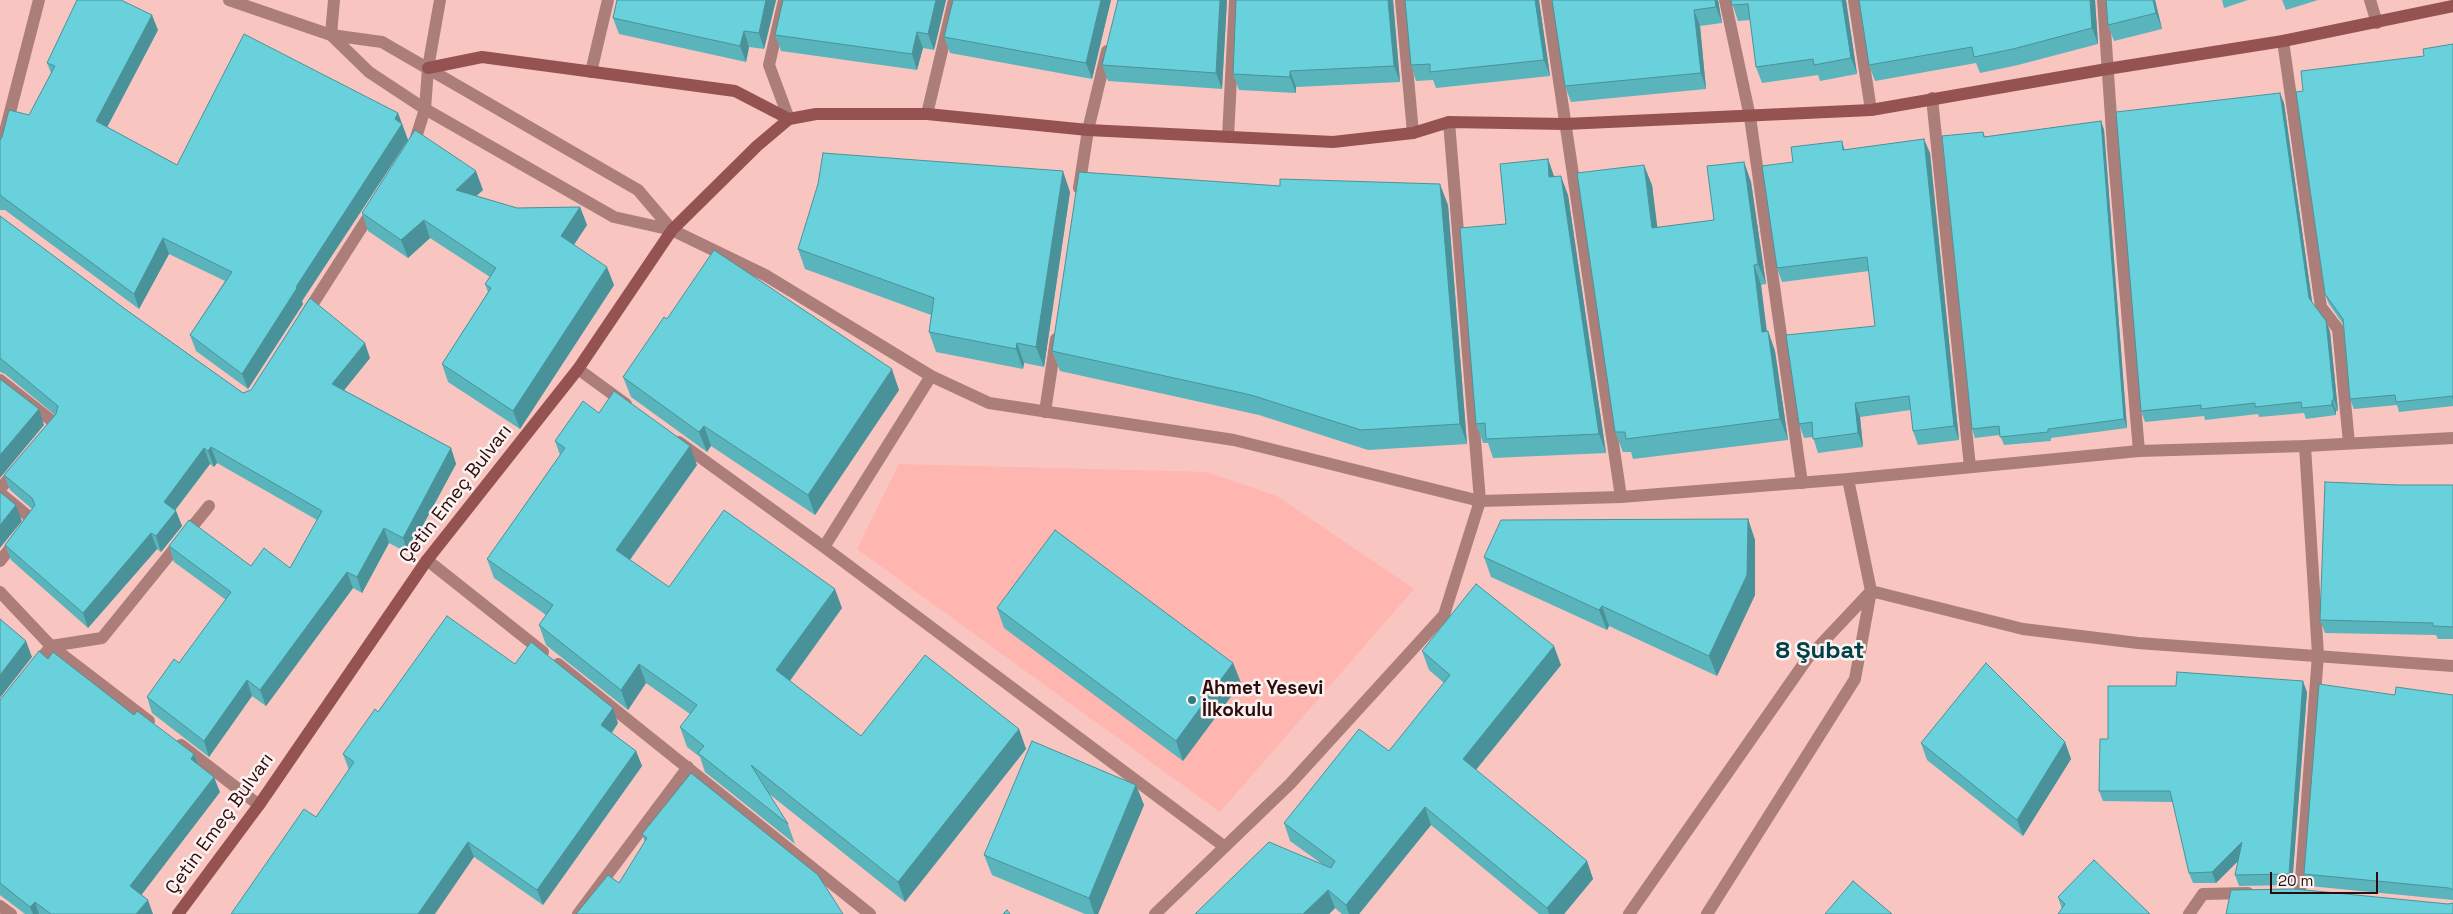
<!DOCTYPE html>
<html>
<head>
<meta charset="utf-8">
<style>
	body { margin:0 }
	#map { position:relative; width:2453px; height:914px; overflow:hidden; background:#f8c5c1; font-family:"Space Grotesk",sans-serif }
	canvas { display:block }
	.scale { position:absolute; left:2270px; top:872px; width:108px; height:22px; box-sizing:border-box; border:2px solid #2a0d0c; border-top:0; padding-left:6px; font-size:15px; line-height:18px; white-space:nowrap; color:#2a0d0c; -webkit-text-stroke:4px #fbf2f1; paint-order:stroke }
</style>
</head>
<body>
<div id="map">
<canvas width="2453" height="914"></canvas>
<div class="scale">20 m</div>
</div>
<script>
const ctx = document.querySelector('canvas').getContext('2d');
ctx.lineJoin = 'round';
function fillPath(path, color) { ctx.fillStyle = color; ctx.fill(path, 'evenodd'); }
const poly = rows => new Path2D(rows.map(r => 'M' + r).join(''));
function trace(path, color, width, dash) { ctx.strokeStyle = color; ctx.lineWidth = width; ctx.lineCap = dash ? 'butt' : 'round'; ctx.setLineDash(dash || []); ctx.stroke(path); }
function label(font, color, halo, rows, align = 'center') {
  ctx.font = font + ' "Space Grotesk",sans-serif'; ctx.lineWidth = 5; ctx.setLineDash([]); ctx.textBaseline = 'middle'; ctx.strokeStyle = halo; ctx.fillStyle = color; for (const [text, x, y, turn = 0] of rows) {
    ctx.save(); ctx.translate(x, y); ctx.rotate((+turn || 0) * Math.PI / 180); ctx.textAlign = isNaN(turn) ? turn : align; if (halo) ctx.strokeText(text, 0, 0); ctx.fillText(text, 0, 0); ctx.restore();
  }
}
const built = poly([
	[899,464,1206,472,1277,496,1414,589,1220,812,857,549]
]);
const minor = poly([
	[784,0,769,65,789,119],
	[1401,0,1413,133],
	[1547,0,1621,497],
	[1725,0,1750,117,1802,483],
	[1854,0,1871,110],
	[2103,0,2113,147,2139,451],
	[2370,0,2377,23],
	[331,35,334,0],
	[2283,41,2321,307,2338,329,2349,443],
	[591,72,608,0],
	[1932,98,1970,467],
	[927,114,954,0],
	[1228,137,1235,0],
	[413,147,425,109,428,68,440,0],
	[0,151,39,0],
	[1079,188,1088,130,1107,51],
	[305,316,374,208],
	[578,369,626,404],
	[0,380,56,424,50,431],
	[1045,412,1056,339],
	[679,442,824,547,1225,847],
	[0,489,17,469],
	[824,547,931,376],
	[427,560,543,652],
	[0,561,33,520,4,496],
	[0,592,51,646,149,721],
	[558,664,870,914],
	[34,668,51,646,102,638,209,506],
	[181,745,259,805],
	[2300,893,2318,655,2305,446],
	[2203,894,2248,893],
	[0,906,11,914],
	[578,914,688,767],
	[1155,914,1290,784,1444,615,1480,501,1449,122],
	[2189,914,2203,894]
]);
const tertiary = poly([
	[229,0,331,35,382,42,638,190,672,230],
	[331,35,369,72,425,109,614,217,672,230,765,275,931,376,989,403,1234,440,1480,501,1621,497,1848,479,2139,451,2305,446,2453,438],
	[1871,591,2023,629,2138,643,2453,666],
	[1629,914,1807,659,1871,591],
	[1707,914,1855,679,1871,591,1848,479]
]);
const secondary = poly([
	[428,68,482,57,735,91,789,119,816,114,927,114,1088,130,1333,142,1413,133,1449,122,1565,124,1871,110,2107,69,2283,41,2453,6],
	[178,914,259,805,427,560,578,369,672,230,757,146,789,119]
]);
const wall = poly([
	[617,0,776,0,764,49,749,47,746,62,619,34,613,18],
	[946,0,934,50,923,48,917,70,781,51,775,35],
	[953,0,1111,0,1092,79,950,53,944,37],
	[1227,0,1222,89,1108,81,1102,65],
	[1552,0,1718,0,1722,23,1700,26,1706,89,1571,102,1565,86],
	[1731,0,1846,1,1857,74,1820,81,1818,75,1762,83,1756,67,1750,20,1738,21],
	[2095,0,2098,44,2018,65,1980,73,1976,63,1875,81,1869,65],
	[2155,0,2162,29,2114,41,2108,25],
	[2222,0,2248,0,2224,8],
	[2282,0,2318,0,2286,10],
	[1393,1,1400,82,1296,87,1296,93,1239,90,1233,74],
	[1539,1,1550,76,1436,88,1433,80,1416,81,1411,65],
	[158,30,107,127,177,165,398,113,408,140,302,301,303,304,248,389,196,351,190,335,225,281,169,254,139,309,5,210,0,210,0,140,29,115,51,73,47,63],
	[2453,44,2453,406,2399,412,2397,405,2354,409,2350,399,2343,324,2329,304,2325,294,2424,56],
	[2284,103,2312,302,2326,321,2330,332,2338,411,2336,411,2336,415,2306,419,2304,413,2259,417,2258,414,2205,420,2204,416,2145,422,2141,411],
	[2101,121,2104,130,2127,428,2051,438,2051,441,2004,445,2000,435,1975,438,1972,429,1983,132,1985,137],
	[1842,141,1845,150,1930,153,1959,440,1918,445,1913,431,1911,410,1860,417,1863,447,1818,453,1813,437,1804,438,1799,424,1875,326,1869,271,1782,282,1777,268,1793,162],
	[1548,159,1554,177,1568,195,1606,453,1493,458,1488,443,1483,443,1476,424,1506,224],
	[1744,162,1751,182,1766,284,1761,285,1767,331,1768,331,1775,351,1788,440,1633,459,1631,452,1623,452,1615,432,1652,185,1657,228,1714,220],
	[1280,186,1448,205,1467,444,1368,450,1259,415,1060,371,1052,351],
	[483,190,476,196,517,208,580,207,587,225,574,245,614,285,520,429,448,382,442,364,488,292,485,284,490,277,430,238,408,258,368,231,362,213],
	[1070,192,1044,367,1024,363,1023,369,936,352,929,332,931,315,805,269,798,249],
	[0,216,125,309,243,393,370,358,344,390,451,448,456,464,408,553,389,543,362,593,353,588,266,706,252,696,209,757,152,713,147,697,179,663,226,600,174,562,169,546,251,566,290,568,317,520,217,463,214,467,210,464,175,510,176,511,182,526,161,552,157,549,88,628,11,560,5,545,32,509,10,490,4,475,55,415,5,374,0,372],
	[667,319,899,390,815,515,711,446,707,452,631,397,623,377],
	[599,413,697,465,630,560,669,587,842,608,790,681,861,736,1019,729,1026,749,905,902,768,793,788,824,795,844,705,772,700,757,687,747,680,727,690,714,646,683,628,710,546,645,539,625,546,615,494,578,487,559,560,455,555,441],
	[2398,485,2453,485,2453,639,2438,639,2436,635,2325,633,2320,620],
	[1748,519,1755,540,1755,595,1717,676,1609,626,1607,630,1491,577,1484,557],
	[997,608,1233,663,1241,683,1183,761,1004,628],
	[1422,651,1561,665,1476,770,1587,861,1593,879,1564,914,1539,914,1431,825,1359,914,1342,914,1335,908,1329,914,1322,864,1290,841,1284,823,1389,751,1444,683,1429,670],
	[48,659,194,754,198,764,220,792,141,895,153,914,25,914,0,895,0,700],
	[515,664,618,723,612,733,636,751,642,766,543,905,474,857,316,817,349,770,343,754,378,712],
	[2307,692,2292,885,2239,886,2235,875,2238,861,2216,883,2193,883,2189,873,2173,802,2103,801,2099,791,2108,739],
	[2395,695,2453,695,2453,900,2309,886,2304,874],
	[2065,742,2071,759,2023,836,1927,760,1921,743],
	[1136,785,1144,805,1098,914,1085,914,992,875,984,855],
	[642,834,843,914,619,883,645,842],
	[2058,897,2150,914,2062,909]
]);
const shadedWall = poly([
	[766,0,776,0,764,49,759,33],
	[936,0,946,0,934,50,928,34],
	[1101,0,1111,0,1092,79,1086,63],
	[1220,0,1227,0,1222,89,1216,73],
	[1388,0,1393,0,1400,82,1394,66],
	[1535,0,1539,0,1550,76,1544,60],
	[1715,0,1718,0,1722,23,1716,7],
	[1842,0,1846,0,1857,74,1851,58],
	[2090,0,2095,0,2098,44,2092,28],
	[2153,0,2155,0,2162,29,2156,13],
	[1694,10,1700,26,1706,89,1701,73],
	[152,15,158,30,102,137,96,121],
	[744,31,749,47,746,62,740,46],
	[917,32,923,48,917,70,912,54],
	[1290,71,1296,87,1296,93,1290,77],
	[2280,93,2284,103,2313,308,2309,298],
	[398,113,408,140,302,301,303,304,248,389,242,374],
	[2101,121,2104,130,2127,428,2124,419],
	[1924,139,1930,153,1959,440,1954,426],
	[1548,159,1555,179,1549,177],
	[1744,162,1751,182,1766,284,1758,264],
	[1644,165,1652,185,1660,248,1652,228],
	[476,171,483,190,462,209,456,190],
	[1063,171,1070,192,1044,367,1036,347],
	[1561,176,1568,195,1606,453,1599,434],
	[1440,184,1448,205,1467,444,1460,424],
	[580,207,587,225,567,255,561,236],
	[424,220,430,238,408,258,401,240],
	[163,238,169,254,139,309,134,294],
	[1754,265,1761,285,1769,352,1762,332],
	[607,267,614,285,520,429,513,411],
	[2326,321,2330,332,2338,411,2334,400],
	[1768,331,1775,351,1788,440,1780,419],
	[365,343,370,358,337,399,332,384],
	[1017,343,1024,363,1023,369,1016,349],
	[892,369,899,390,815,515,808,495],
	[2332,400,2336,411,2336,415,2332,405],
	[1855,403,1860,417,1863,447,1858,433],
	[39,409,44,425,0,478,0,455],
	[704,426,711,446,707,452,699,432],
	[690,446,697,465,623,569,616,550],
	[211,447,217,463,214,467,208,451],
	[204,448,210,464,170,517,164,502],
	[451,448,456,464,408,553,403,538],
	[16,505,22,521,0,548,0,525],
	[176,511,182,526,161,552,156,536],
	[1748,519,1755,540,1755,595,1717,676,1709,656],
	[384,528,389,543,362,593,357,577],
	[151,533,157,549,88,628,83,613],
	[347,572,353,588,266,706,260,690],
	[835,589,842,608,783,690,776,670],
	[1602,606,1609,626,1607,630,1599,610],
	[26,641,32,657,0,698,0,675],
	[1554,646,1561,665,1469,778,1463,759],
	[1233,663,1241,683,1183,761,1176,741],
	[639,664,646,683,628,710,621,690],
	[247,680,252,696,209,757,204,741],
	[2303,681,2307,692,2292,885,2289,874],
	[613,708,618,723,606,741,601,725],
	[1019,729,1026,749,905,902,898,882],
	[2065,742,2071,759,2023,836,2017,820],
	[636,751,642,766,543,905,537,890],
	[194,754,200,770,191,759],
	[214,777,220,792,136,902,130,886],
	[1136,785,1144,805,1098,914,1094,914,1089,898],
	[1425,807,1431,825,1359,914,1349,914,1346,905],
	[468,842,474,857,435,914,418,914],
	[2242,842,2246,853,2216,883,2212,872],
	[1587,861,1593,879,1564,914,1549,914,1547,908],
	[1328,890,1335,908,1329,914,1303,914],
	[148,900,153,914,136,914],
	[35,902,39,914,33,914,30,907]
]);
const building = poly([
	[77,0,121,0,152,15,96,121,177,165,244,34,398,113,395,119,402,124,296,287,297,288,242,374,190,335,232,272,163,238,134,294,0,195,0,140,2,137,9,110,29,115,55,66,47,63,77,0],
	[617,0,766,0,759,33,744,31,740,46,613,18,617,0],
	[783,0,936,0,928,34,917,32,912,54,775,35,783,0],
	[953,0,1101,0,1086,63,944,37,953,0],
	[1118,0,1220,0,1216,73,1102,65,1118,0],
	[1236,0,1388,0,1394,66,1290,71,1290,77,1233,74,1236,0],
	[1405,0,1535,0,1544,60,1430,72,1430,64,1411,65,1405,0],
	[1552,0,1715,0,1716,7,1694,10,1701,73,1565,86,1552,0],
	[1731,0,1842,0,1851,58,1814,65,1813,59,1756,67,1748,4,1732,5,1731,0],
	[1859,0,2090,0,2092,28,2013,49,1974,57,1972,47,1869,65,1859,0],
	[2106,0,2153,0,2156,13,2108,25,2106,0],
	[2453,44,2453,399,2453,396,2396,402,2395,395,2350,399,2343,319,2325,294,2296,92,2303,91,2301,71,2424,56,2423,49,2453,44],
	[2280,93,2309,298,2326,321,2334,400,2332,400,2332,405,2302,408,2301,402,2255,407,2255,403,2201,409,2201,405,2141,411,2116,112,2280,93],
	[2101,121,2124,419,2048,429,2048,432,2000,437,1999,426,1972,429,1942,136,1983,132,1984,137,2101,121],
	[415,130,476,171,456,190,517,208,580,207,561,236,607,267,513,411,442,364,491,288,485,284,496,268,424,220,401,240,362,213,415,130],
	[1924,139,1954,426,1913,431,1909,396,1855,403,1858,433,1813,439,1812,422,1799,424,1786,335,1875,326,1867,257,1777,268,1762,166,1793,162,1791,147,1842,141,1843,150,1924,139],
	[823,153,1063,171,1036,347,1017,343,1016,349,929,332,934,298,798,249,818,184,823,153],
	[1548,159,1549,177,1561,176,1599,434,1486,439,1485,423,1476,424,1460,228,1506,224,1500,164,1548,159],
	[1744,162,1758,264,1754,265,1762,332,1768,331,1780,419,1626,439,1625,432,1615,432,1577,173,1644,165,1652,228,1714,220,1707,166,1744,162],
	[1079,172,1280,186,1280,179,1440,184,1460,424,1361,430,1251,395,1052,351,1079,172],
	[0,216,125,309,243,393,251,390,310,298,365,343,332,384,451,448,403,538,384,528,357,577,347,572,260,690,247,680,204,741,147,697,174,659,179,663,231,592,169,546,189,520,251,566,264,548,290,568,322,511,211,447,208,451,204,448,164,502,176,511,156,536,151,533,83,613,5,545,35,505,32,498,4,475,56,414,58,406,0,358,0,216],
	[714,250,892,369,808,495,704,426,699,432,623,377,664,317,667,319,714,250],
	[0,379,39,409,0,455,0,379],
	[614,391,690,446,616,550,669,587,724,510,835,589,776,670,861,736,925,655,1019,729,898,882,751,765,788,824,698,753,704,746,680,727,697,705,639,664,621,690,539,625,553,605,487,559,565,448,555,441,583,401,599,413,614,391],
	[2325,482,2398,485,2453,485,2453,627,2433,626,2433,623,2320,620,2325,482],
	[0,492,16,505,0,525,0,492],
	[1748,519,1747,575,1709,656,1602,606,1599,610,1484,557,1501,520,1748,519],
	[1055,530,1233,663,1176,741,997,608,1055,530],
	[1476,584,1554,646,1463,759,1587,861,1547,908,1425,807,1346,905,1328,890,1303,914,1195,914,1269,842,1331,868,1335,861,1284,823,1359,729,1389,751,1450,675,1422,651,1476,584],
	[447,616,515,664,531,642,613,708,601,725,636,751,537,890,468,842,418,914,231,914,304,809,316,817,354,762,343,754,375,709,378,712,447,616],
	[0,619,26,641,0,675,0,619],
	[39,651,48,659,53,652,134,715,137,711,194,754,191,759,214,777,130,886,148,900,136,914,51,914,35,902,30,907,0,883,0,700,39,651],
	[1986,663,2065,742,2017,820,1921,743,1986,663],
	[2177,672,2303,681,2289,874,2235,875,2242,842,2212,872,2189,873,2170,791,2099,791,2100,739,2108,739,2108,686,2176,686,2177,672],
	[2319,684,2395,695,2396,687,2453,695,2453,890,2449,888,2304,874,2319,684],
	[1032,741,1136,785,1089,898,984,855,1032,741],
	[691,773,818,875,843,914,576,914,608,875,619,883,647,838,642,834,691,773],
	[2094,860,2150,914,2058,914,2065,904,2058,897,2094,860],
	[1853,881,1892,914,1825,914,1853,881],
	[2295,889,2448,904,2453,903,2453,914,2226,914,2231,890,2295,889],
	[1007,910,1010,914,1003,914,1007,910]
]);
const markers = [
	[1192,700,5,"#317a80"]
];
const streetNames = [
	["Çetin Emeç Bulvarı",456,494,-52],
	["Çetin Emeç Bulvarı",220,824,-54]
];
const poiNames = [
	["Ahmet Yesevi",1202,689],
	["İlkokulu",1202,711]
];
const districtNames = [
	["8 Şubat",1820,651]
];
fillPath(built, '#ffb6b0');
trace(minor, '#ab7e7a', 12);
trace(tertiary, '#ab7e7a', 12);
trace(secondary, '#945350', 12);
fillPath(wall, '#5ab4bc');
fillPath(shadedWall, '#4a9299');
fillPath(building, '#69d1db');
trace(building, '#4a9299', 1);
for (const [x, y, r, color] of markers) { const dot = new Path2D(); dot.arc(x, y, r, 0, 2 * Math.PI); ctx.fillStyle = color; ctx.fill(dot); trace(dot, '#fbf2f1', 2); }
label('19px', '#2a0d0c', '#fbf2f1', streetNames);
label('bold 19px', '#2a0d0c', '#fbf2f1', poiNames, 'left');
label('bold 24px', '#004247', '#fbf2f1', districtNames);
</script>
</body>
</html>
